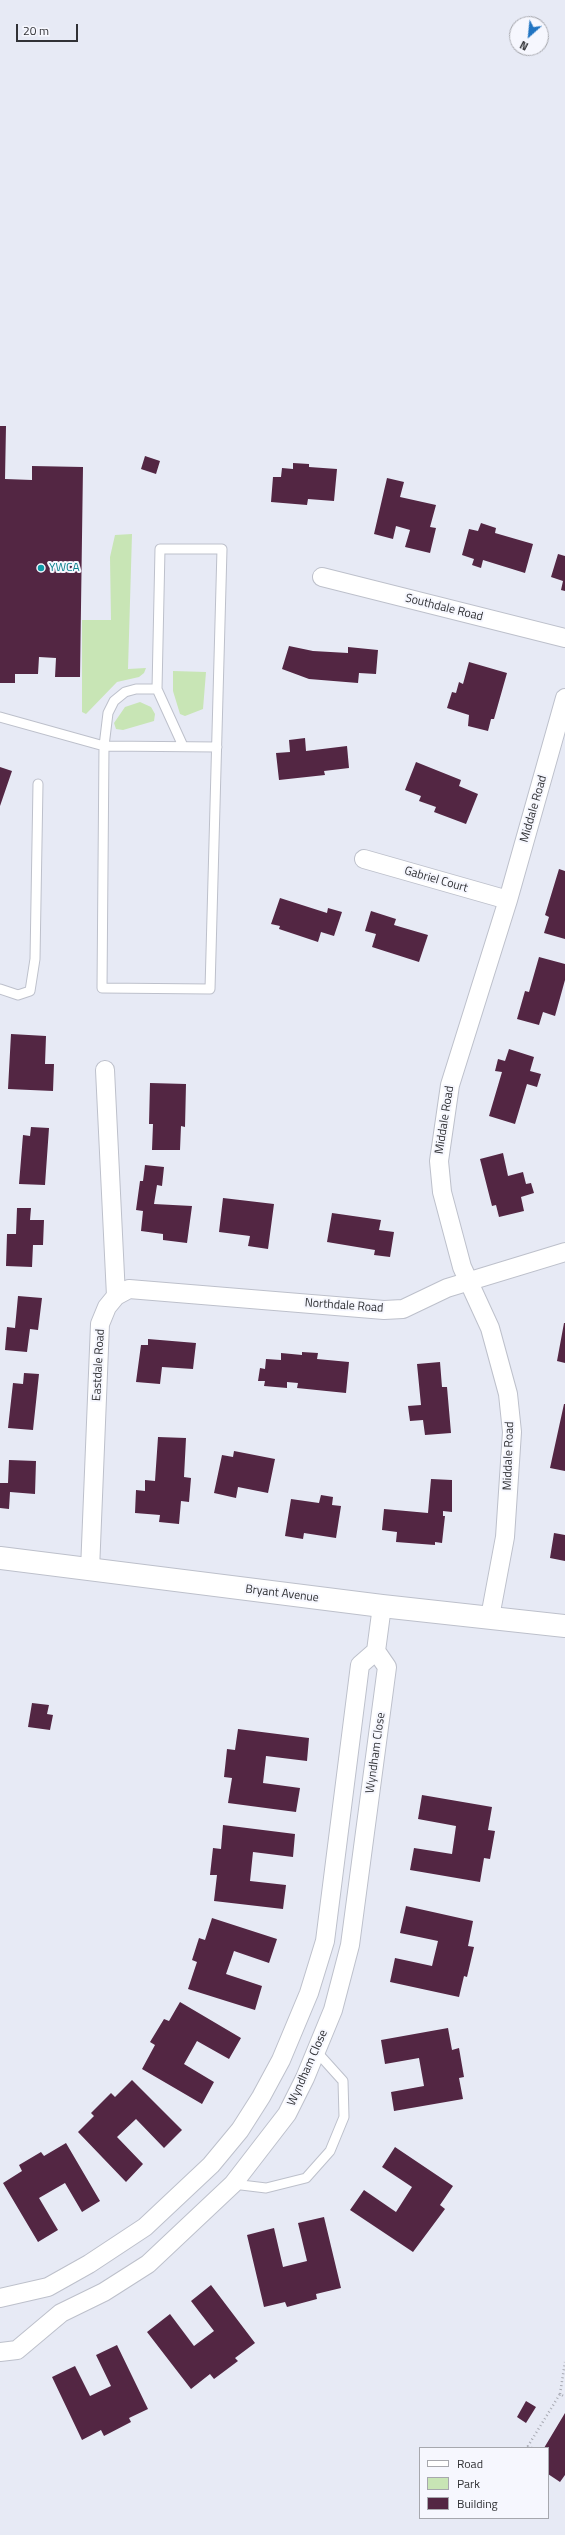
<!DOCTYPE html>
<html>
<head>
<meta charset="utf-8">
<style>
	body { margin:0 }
	#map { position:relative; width:565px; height:2535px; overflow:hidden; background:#e7eaf5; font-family:"Titillium Web",sans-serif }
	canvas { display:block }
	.legend { position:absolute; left:419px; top:2447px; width:130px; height:72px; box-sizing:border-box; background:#f6f7fe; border:1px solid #a7a8ae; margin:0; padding:5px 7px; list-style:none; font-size:12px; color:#313236 }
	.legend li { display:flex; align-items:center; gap:8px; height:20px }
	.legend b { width:20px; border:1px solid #a7a8ae }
	.north { position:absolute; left:509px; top:16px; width:40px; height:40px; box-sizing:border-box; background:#f6f7fe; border:1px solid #a7a8ae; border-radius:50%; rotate:207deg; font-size:11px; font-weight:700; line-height:16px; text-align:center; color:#313236 }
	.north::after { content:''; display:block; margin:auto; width:14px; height:18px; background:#2074c2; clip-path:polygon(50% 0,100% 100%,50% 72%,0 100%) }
	.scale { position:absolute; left:16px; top:24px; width:62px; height:18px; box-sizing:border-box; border:2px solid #313236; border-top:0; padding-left:5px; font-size:12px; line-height:14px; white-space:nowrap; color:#313236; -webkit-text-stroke:3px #f6f7fe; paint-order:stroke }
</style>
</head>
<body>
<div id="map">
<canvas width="565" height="2535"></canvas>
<ul class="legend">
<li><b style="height:5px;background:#fff"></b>Road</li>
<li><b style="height:11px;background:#c8e5b5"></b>Park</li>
<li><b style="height:11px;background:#532643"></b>Building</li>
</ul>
<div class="north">N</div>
<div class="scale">20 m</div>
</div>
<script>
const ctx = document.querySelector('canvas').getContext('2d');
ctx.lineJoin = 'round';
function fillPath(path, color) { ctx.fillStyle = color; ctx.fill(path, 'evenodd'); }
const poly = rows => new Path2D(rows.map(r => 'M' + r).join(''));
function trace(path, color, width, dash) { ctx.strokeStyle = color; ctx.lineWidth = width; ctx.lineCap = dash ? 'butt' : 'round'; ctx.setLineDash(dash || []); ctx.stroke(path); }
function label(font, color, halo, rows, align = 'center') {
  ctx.font = font + ' "Titillium Web",sans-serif'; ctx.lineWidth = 4; ctx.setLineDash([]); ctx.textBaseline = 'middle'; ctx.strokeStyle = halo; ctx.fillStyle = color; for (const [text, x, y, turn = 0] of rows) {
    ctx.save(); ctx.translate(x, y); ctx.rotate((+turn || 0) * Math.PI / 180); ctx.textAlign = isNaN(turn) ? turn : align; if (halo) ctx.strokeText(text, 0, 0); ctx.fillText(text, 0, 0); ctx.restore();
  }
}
const green = poly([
	[132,534,128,669,146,668,144,673,139,677,117,682,86,714,82,712,82,620,111,620,110,557,115,535],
	[173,671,206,672,203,709,185,716,180,714,173,691],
	[140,702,151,707,155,714,154,721,123,730,116,729,114,723,125,707]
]);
const building = poly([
	[0,426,6,426,5,479,32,480,32,466,83,467,80,677,55,677,56,658,39,657,38,674,15,674,15,683,0,683],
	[145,456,160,461,156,474,141,469],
	[293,463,309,464,309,467,337,469,334,501,308,499,307,505,271,502,273,477,281,477,282,468,293,469],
	[387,478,404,482,400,497,436,505,430,527,436,528,430,553,405,547,410,530,396,526,393,539,374,534],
	[481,523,496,528,495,533,533,544,525,573,483,560,481,568,472,565,474,559,462,555,469,529,478,531],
	[558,554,565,556,565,591,561,590,563,581,551,577],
	[289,646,313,651,348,653,348,647,378,650,376,674,359,673,358,683,309,679,282,669],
	[469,662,507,673,494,719,491,719,488,731,468,726,469,715,447,708,452,692,456,693,459,682,463,684],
	[305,738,306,751,347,746,349,768,324,771,325,775,279,780,276,753,290,752,289,740],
	[416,762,461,780,459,786,478,794,466,824,434,812,436,807,419,801,421,796,405,790],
	[0,767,12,771,0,806],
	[559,869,565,871,565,939,544,933,549,917,545,915],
	[280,898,327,913,328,908,342,912,334,936,321,932,318,942,279,929,280,926,271,924],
	[371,911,396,919,394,925,428,935,419,962,372,947,376,934,365,931],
	[539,957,565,964,565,980,555,1016,543,1012,539,1025,517,1019,525,991,529,992],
	[11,1034,46,1036,45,1064,54,1064,53,1091,8,1089],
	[509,1049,534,1057,530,1071,541,1074,537,1087,527,1084,515,1124,489,1116,502,1072,495,1071,498,1059,505,1061],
	[150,1083,186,1084,185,1127,181,1126,180,1150,152,1150,153,1124,149,1124],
	[31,1127,49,1128,45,1185,19,1184,23,1135,30,1136],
	[503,1153,508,1176,523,1172,526,1184,531,1183,534,1193,521,1197,524,1211,499,1217,496,1205,492,1206,480,1159],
	[145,1165,164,1167,162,1186,157,1185,154,1204,192,1206,187,1243,163,1240,163,1234,141,1231,143,1211,136,1210,140,1181,143,1181],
	[223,1198,274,1204,268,1249,248,1246,250,1236,219,1232],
	[17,1208,31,1208,30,1220,44,1220,43,1245,33,1245,32,1267,6,1266,7,1234,16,1234],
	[332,1213,381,1220,379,1230,394,1232,390,1257,374,1255,375,1250,327,1242],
	[18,1296,42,1298,38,1330,30,1329,27,1352,5,1350,7,1327,15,1328],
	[564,1323,565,1323,565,1363,557,1361],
	[148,1339,196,1343,193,1369,162,1367,160,1384,136,1382,141,1345,148,1345],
	[302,1352,318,1353,317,1359,349,1362,346,1393,297,1388,298,1383,287,1382,287,1388,264,1386,265,1381,258,1381,260,1368,265,1369,266,1359,281,1360,281,1353,302,1355],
	[440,1362,442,1387,447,1387,451,1433,425,1435,423,1420,410,1421,408,1406,421,1405,417,1364],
	[24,1373,39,1374,33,1430,8,1428,13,1383,23,1384],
	[564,1404,565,1404,565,1471,550,1468],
	[158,1437,186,1438,184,1477,191,1478,189,1502,181,1501,179,1524,159,1522,160,1515,135,1513,136,1490,145,1491,145,1480,155,1481],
	[234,1451,275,1459,268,1493,238,1487,236,1498,214,1493,222,1455,233,1457],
	[9,1460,36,1461,35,1494,10,1492,9,1509,0,1508,0,1483,8,1483],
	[431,1479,452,1480,452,1512,443,1511,443,1516,445,1516,442,1543,435,1542,435,1545,396,1542,397,1532,382,1530,384,1509,428,1513],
	[321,1495,333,1497,332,1505,341,1506,336,1538,304,1533,303,1539,285,1536,291,1499,319,1503],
	[554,1533,565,1535,565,1561,550,1558],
	[32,1703,49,1705,47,1714,53,1715,50,1730,28,1727],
	[238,1729,309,1738,307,1761,266,1756,263,1783,300,1788,296,1812,228,1803,232,1778,224,1777,227,1749,235,1750],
	[422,1795,492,1807,488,1830,495,1831,490,1859,484,1858,480,1882,410,1870,414,1848,452,1854,456,1826,418,1819],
	[223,1825,295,1834,293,1857,253,1852,250,1881,286,1885,283,1909,214,1901,217,1875,210,1875,213,1848,221,1849],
	[406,1906,473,1921,468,1946,474,1947,467,1977,464,1976,459,1997,390,1982,395,1958,432,1966,438,1941,400,1933],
	[212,1918,277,1939,269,1963,234,1951,226,1974,262,1986,255,2010,188,1989,197,1962,192,1960,199,1938,205,1940],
	[180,2002,241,2038,229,2059,197,2041,184,2064,214,2082,202,2104,142,2069,155,2045,150,2042,164,2019,169,2021],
	[448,2028,452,2050,459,2048,464,2077,459,2078,463,2099,394,2111,391,2092,424,2086,419,2058,385,2064,381,2040],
	[132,2080,182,2130,164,2148,136,2119,117,2137,143,2164,126,2182,78,2132,94,2116,91,2113,111,2093,115,2097],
	[66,2143,100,2201,82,2212,65,2183,39,2198,58,2230,38,2242,3,2183,22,2171,19,2165,41,2152,44,2156],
	[395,2147,453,2186,440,2205,445,2209,413,2252,350,2210,364,2190,396,2212,412,2187,382,2167],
	[324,2217,341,2288,316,2294,317,2299,287,2307,285,2302,264,2307,247,2235,274,2228,283,2267,307,2261,298,2223],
	[211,2285,255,2343,235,2358,238,2361,214,2379,210,2374,191,2389,147,2332,170,2314,194,2346,214,2331,191,2301],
	[117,2345,148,2409,129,2418,131,2422,104,2436,101,2430,82,2440,52,2377,75,2366,90,2396,111,2386,96,2355],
	[526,2401,536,2407,526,2423,517,2417],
	[565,2413,565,2475,560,2482,548,2474,548,2448,544,2448]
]);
const path = poly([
	[560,2394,565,2362],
	[532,2448,528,2446,560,2394,565,2397]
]);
const lane = poly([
	[157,689,136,689,125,692,114,701,108,713,104,746,102,988,210,989,222,549,160,549,157,689,183,746],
	[0,717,104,746,217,747],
	[0,989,18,995,30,991,35,959,38,784],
	[233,2184,266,2188,306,2178,330,2151,344,2117,343,2081,316,2051]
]);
const street = poly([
	[322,577,565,638],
	[364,859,508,900],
	[116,1296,129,1289,384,1310,403,1309,447,1288,565,1252],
	[90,1570,100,1324,107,1307,116,1296,105,1070],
	[490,1617,505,1537,512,1432,508,1394,490,1328,462,1267,442,1192,439,1161,450,1085,508,900,565,698],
	[0,2298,48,2287,89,2264,145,2227,211,2165,240,2130,261,2097,281,2060,309,1993,325,1941,360,1665,376,1651,382,1606],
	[0,2352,17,2350,61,2313,104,2292,148,2264,233,2184,287,2114,305,2078,333,2010,350,1945,387,1667,376,1651]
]);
const secondary = poly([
	[0,1558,382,1606,565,1626]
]);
const markers = [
	[41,568,4,"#0f9aa8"]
];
const cultureNames = [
	["YWCA",49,568]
];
const streetNames = [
	["Southdale Road",444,608,14],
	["Middale Road",534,809,-74],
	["Gabriel Court",436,880,16],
	["Middale Road",445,1120,-81],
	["Northdale Road",344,1306,4],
	["Eastdale Road",99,1365,-87],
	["Middale Road",509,1456,-88],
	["Bryant Avenue",282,1594,7],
	["Wyndham Close",376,1753,-82],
	["Wyndham Close",308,2068,-66]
];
fillPath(green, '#c8e5b5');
fillPath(building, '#532643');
trace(lane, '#bdc0cb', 11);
trace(street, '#bdc0cb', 20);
trace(secondary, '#bdc0cb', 24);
trace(path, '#a7a9b2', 2.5, [1, 3]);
trace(lane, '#fff', 9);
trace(street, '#fff', 18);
trace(secondary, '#fff', 22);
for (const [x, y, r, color] of markers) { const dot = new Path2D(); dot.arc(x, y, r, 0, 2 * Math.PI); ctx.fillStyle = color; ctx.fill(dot); trace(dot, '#f6f7fe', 1.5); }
label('12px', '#0d838f', '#f6f7fe', cultureNames, 'left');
label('12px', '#313236', '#f6f7fe', streetNames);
</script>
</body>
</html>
